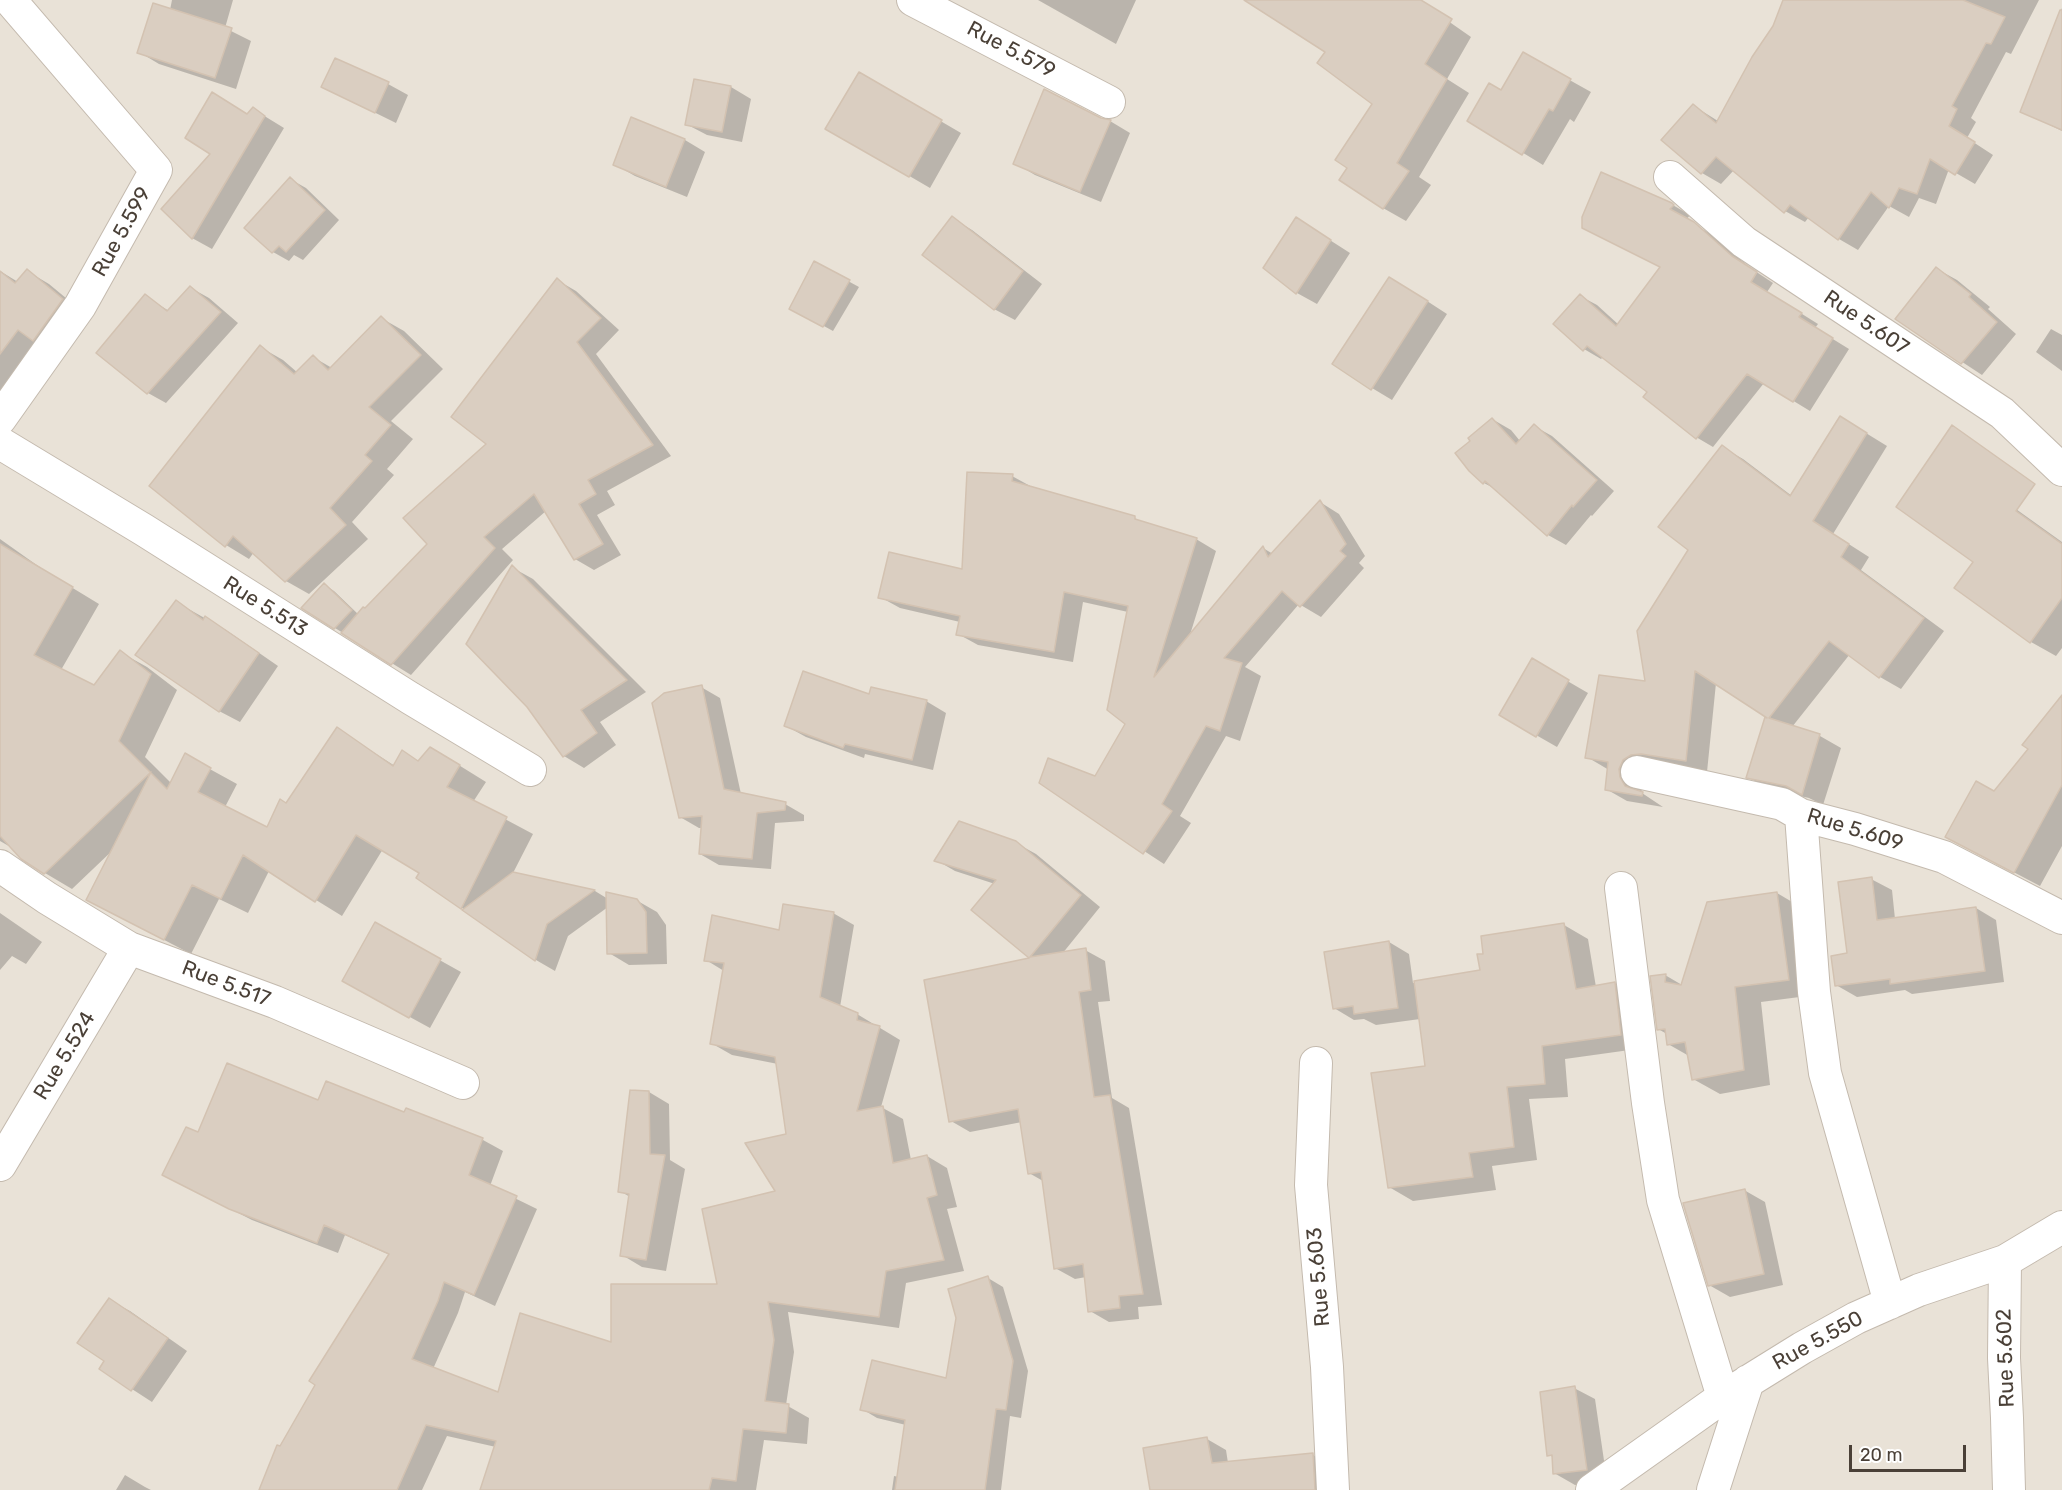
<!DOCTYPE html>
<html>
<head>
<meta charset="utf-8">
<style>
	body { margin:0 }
	#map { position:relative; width:2062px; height:1490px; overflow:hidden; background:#f5f0e9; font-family:Rubik,sans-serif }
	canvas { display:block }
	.scale { position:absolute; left:1849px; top:1445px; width:117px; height:27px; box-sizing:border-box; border:3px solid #4a4037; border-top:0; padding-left:8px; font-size:18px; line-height:21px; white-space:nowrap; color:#4a4037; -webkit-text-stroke:4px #fff; paint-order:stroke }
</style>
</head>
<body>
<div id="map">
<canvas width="2062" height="1490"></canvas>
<div class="scale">20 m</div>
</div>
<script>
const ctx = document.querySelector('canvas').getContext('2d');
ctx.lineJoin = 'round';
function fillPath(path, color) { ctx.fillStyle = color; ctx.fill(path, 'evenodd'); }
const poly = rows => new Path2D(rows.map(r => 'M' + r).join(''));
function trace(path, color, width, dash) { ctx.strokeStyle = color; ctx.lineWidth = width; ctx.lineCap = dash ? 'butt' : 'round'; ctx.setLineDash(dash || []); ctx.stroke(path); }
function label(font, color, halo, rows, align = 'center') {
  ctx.font = font + ' Rubik,sans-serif'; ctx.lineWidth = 4.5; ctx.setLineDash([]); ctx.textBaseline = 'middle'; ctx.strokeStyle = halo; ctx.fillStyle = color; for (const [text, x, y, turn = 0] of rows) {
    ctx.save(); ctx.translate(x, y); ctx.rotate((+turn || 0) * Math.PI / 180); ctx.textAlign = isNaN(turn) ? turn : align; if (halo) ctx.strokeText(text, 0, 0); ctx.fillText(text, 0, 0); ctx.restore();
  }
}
const residential = poly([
	[0,0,2062,0,2062,1490,0,1490]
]);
const shadow = poly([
	[172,0,233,0,225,28,251,41,236,89,159,64,139,52,170,10],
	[1038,0,1136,0,1116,44],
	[1256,0,1418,0,1471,37,1447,79,1469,93,1419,177,1431,185,1406,221,1383,208,1349,168,1375,104,1327,51],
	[1784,0,2039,0,2011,54,2006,52,1971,118,1976,122,1967,138,1993,155,1975,184,1949,169,1936,204,1919,198,1909,217,1889,206,1858,250,1839,239,1809,217,1805,222,1785,211,1734,170,1721,184,1702,173,1663,140,1694,106,1718,121,1774,27],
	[2062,8,2062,131,2022,111],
	[1523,54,1591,92,1574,122,1570,119,1543,165,1469,120,1502,92],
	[860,74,961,133,930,188,827,128],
	[388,84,408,95,396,123,323,87],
	[731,87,751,99,742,142,707,135,686,124],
	[253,109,284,128,212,249,192,238,247,115],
	[632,119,685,140,705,152,687,197,635,176,614,164],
	[1100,119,1110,121,1130,133,1101,202,1035,175,1015,163],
	[290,179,306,188,339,220,303,260,294,255,289,261,273,252,246,228],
	[1671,204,1690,215,1686,220,1711,234,1749,267,1773,283,1767,292,1818,324,1815,328,1849,349,1810,411,1764,383,1713,447,1696,437,1649,392,1603,357,1601,359,1584,349,1580,296,1597,305,1619,325,1662,268,1584,228],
	[952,218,972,230,1042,284,1015,320,994,309],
	[1297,219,1350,253,1317,304,1297,293,1265,268],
	[815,263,859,287,833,331,791,308],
	[1937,269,1957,280,1990,307,1988,309,2016,334,1982,375,1897,319],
	[0,271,18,282,27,271,49,284,84,313,0,396],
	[557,280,576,291,619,330,596,354,671,456,607,491,615,505,597,515,621,555,594,570,575,559,546,511,502,549,513,560,411,675,335,628,325,585,334,591,359,615,366,610,429,544,488,444],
	[191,288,209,298,238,323,166,403,148,393,98,352,145,296,169,311],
	[1410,290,1447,314,1392,400,1372,388],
	[381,318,404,331,443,369,391,421,413,439,387,469,394,475,352,522,368,539,309,594,286,581,254,552,249,559,226,545,260,347,283,360,298,373,313,357,332,368],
	[2051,329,2062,335,2062,371,2036,352],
	[1492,419,1511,430,1520,441,1534,426,1552,436,1614,491,1592,516,1591,515,1566,545,1548,535,1499,491,1484,483,1470,470],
	[1861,430,1887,446,1833,534,1869,557,1861,570,1944,631,1901,689,1880,677,1850,654,1792,727,1820,736,1841,748,1823,805,1809,798,1769,789,1748,777,1774,720,1716,683,1707,772,1640,781,1642,793,1663,807,1627,801,1606,789,1609,770,1587,757,1647,683,1722,447,1743,459,1792,496],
	[1960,469,2062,542,2062,648,2056,656,2031,642,1956,588,1975,561],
	[1012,476,1032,487,1134,518,1144,523,1196,539,1216,551,1189,638,1263,548,1273,554,1320,502,1339,514,1365,556,1359,563,1364,568,1321,617,1299,604,1245,667,1261,676,1240,741,1226,736,1180,816,1191,823,1164,864,1040,783,1096,777,1127,723,1128,612,1083,602,1073,662,978,645,958,634,960,622,900,608,880,597,963,571],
	[0,539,48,573,99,604,61,670,94,687,120,652,147,667,177,690,145,757,172,784,186,756,237,784,225,807,268,829,337,729,395,766,420,762,457,764,486,782,473,802,533,834,513,873,595,891,608,899,636,900,657,912,666,925,667,964,629,965,609,953,608,907,568,936,555,971,536,960,418,877,422,873,383,849,342,916,269,871,248,913,219,899,191,954,88,900,114,849,72,889,45,873,22,858,14,849,0,841],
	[513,568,533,579,646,692,600,722,616,745,584,768,564,756,528,706],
	[176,602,226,630,278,666,240,722,219,711],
	[1533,661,1588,693,1557,747,1501,715],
	[701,687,720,698,741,794,785,804,804,815,804,821,775,823,771,869,719,865,700,854,703,828,699,828,680,817],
	[2062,699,2062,846,2040,886,1947,837,1994,793,2030,749],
	[926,701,946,713,933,770,865,754,864,758,806,737,786,726],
	[1016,843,1036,854,1100,907,1062,954,1085,950,1105,961,1110,1001,1098,1002,1112,1098,1129,1108,1162,1305,1138,1307,1139,1319,1109,1322,1090,1311,1086,1277,1075,1279,1055,1268,1043,1181,1029,1173,1022,1122,970,1132,951,1121,1032,959,973,910,995,884,955,871,936,860],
	[1871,879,1892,890,1895,919,1976,908,1996,920,2004,982,1912,994,1905,990,1857,997,1836,985,1849,955],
	[1777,893,1804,909,1815,995,1761,1002,1770,1085,1720,1094,1693,1079,1689,1056,1668,1044,1667,1034,1658,1029,1665,975,1682,985],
	[0,913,42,942,26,964,12,956,0,970],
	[833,913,854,925,840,1007,857,1014,900,1040,881,1107,903,1119,911,1160,927,1156,947,1168,957,1207,947,1209,964,1271,906,1283,899,1328,788,1312,794,1352,786,1405,809,1418,807,1444,764,1440,756,1490,482,1490,496,1447,447,1436,422,1490,260,1490,280,1448,390,1255,345,1235,338,1253,252,1220,164,1175,199,1135,319,1102,405,1114,407,1110,483,1140,503,1151,490,1186,537,1209,495,1306,465,1292,458,1313,433,1369,499,1394,612,1344,719,1285,778,1192,788,1136,778,1064,732,1055,711,1043,724,971,706,960],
	[375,924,461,972,430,1028,364,992],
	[1564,925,1588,939,1596,987,1614,984,1638,997,1644,1048,1565,1059,1568,1097,1529,1099,1537,1160,1492,1166,1496,1190,1413,1201,1389,1187,1427,1067,1420,1019,1376,1025,1364,1019,1354,1020,1334,1008,1389,942,1409,954,1413,983,1481,971],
	[649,1092,669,1104,670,1160,685,1169,666,1271,642,1267,622,1255,630,1197,620,1191],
	[1744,1190,1765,1202,1783,1285,1730,1297,1709,1285],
	[988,1278,1003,1287,1028,1371,1021,1418,1010,1416,1001,1490,892,1490,894,1476,899,1477,906,1425,877,1418,862,1409,947,1380],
	[109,1300,130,1311,187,1351,152,1402,101,1369,106,1361],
	[1574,1388,1595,1399,1607,1481,1575,1485,1554,1473,1553,1457,1549,1455],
	[1207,1439,1226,1450,1228,1463,1313,1455,1332,1466,1334,1490,1151,1490],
	[125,1475,145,1487,151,1490,116,1490]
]);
const building = poly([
	[1244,0,1421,0,1452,19,1425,64,1447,79,1397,163,1409,171,1383,209,1339,180,1347,168,1335,160,1372,104,1317,63,1325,52,1244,0],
	[1783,0,1963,0,2005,17,1991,44,1986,43,1952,106,1957,109,1949,126,1975,142,1955,175,1930,159,1917,194,1899,188,1889,208,1871,192,1838,240,1790,205,1784,213,1716,157,1701,174,1661,140,1693,104,1716,123,1752,57,1773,26,1783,0],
	[153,3,232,28,215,78,137,53,153,3],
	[2060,10,2062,10,2062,130,2020,112,2060,10],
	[1523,52,1571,79,1553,111,1549,109,1522,155,1467,121,1489,83,1501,90,1523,52],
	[335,58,389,82,375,113,321,87,335,58],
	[859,72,942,120,909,177,825,129,859,72],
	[694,79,731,86,722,132,685,125,694,79],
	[1044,89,1101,118,1111,120,1080,192,1013,164,1044,89],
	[212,92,247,114,253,107,265,116,192,239,161,209,210,154,185,138,212,92],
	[631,117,685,139,666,187,613,165,631,117],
	[1601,172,1672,203,1674,205,1670,209,1694,222,1732,256,1757,272,1751,282,1802,313,1799,317,1833,338,1793,402,1747,374,1696,439,1643,397,1647,392,1587,346,1583,351,1553,324,1580,294,1616,326,1660,267,1582,228,1582,217,1601,172],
	[290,177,325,210,286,252,279,246,272,253,244,228,290,177],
	[952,216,1023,271,994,310,922,255,952,216],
	[1296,217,1331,240,1296,294,1263,268,1296,217],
	[814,261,850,280,823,327,789,309,814,261],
	[1936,267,1971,294,1969,297,1997,322,1961,364,1895,319,1936,267],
	[27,269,63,299,33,341,18,330,0,354,0,271,15,283,27,269],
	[1389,277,1428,301,1371,390,1332,364,1389,277],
	[557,278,601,318,577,342,653,445,588,480,596,494,579,504,603,544,574,560,534,494,484,537,495,548,391,665,341,633,363,607,365,608,427,544,403,518,486,444,451,417,557,278],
	[190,286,221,312,147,394,96,353,145,294,167,311,190,286],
	[381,316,421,355,369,407,391,425,365,455,372,461,330,508,346,525,285,582,233,536,225,547,149,486,260,345,294,374,313,355,328,370,381,316],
	[1840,416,1867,433,1813,521,1849,544,1841,557,1924,618,1879,678,1829,641,1769,718,1820,734,1802,795,1786,786,1746,778,1765,717,1767,718,1695,671,1686,761,1641,754,1631,755,1623,760,1619,769,1620,777,1625,786,1643,792,1642,796,1605,790,1608,762,1585,758,1599,675,1645,681,1637,631,1688,550,1658,527,1722,445,1790,496,1840,416],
	[1492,418,1516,444,1534,424,1597,480,1573,507,1572,505,1547,536,1485,481,1483,484,1469,471,1455,453,1470,441,1468,438,1492,418],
	[1952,425,2035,484,2016,511,2062,544,2062,598,2030,643,1954,588,1973,562,1896,507,1952,425],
	[967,472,1013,474,1012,481,1135,516,1135,519,1197,538,1154,677,1263,546,1268,557,1320,500,1346,544,1340,551,1346,556,1300,607,1282,591,1224,658,1242,663,1220,731,1206,726,1162,804,1172,811,1143,854,1039,783,1048,758,1095,776,1125,724,1107,710,1128,606,1064,592,1054,652,956,635,960,616,878,598,889,552,962,569,967,472],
	[0,544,73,587,34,655,94,685,120,650,151,674,119,741,167,789,185,753,211,768,198,792,267,827,280,799,286,803,337,727,393,766,402,750,418,761,430,747,460,765,447,787,507,817,461,909,416,878,419,873,356,835,315,902,243,855,221,899,192,885,164,940,86,900,151,772,44,874,21,859,0,836,0,544],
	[512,565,627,680,581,710,597,733,563,757,527,707,466,644,512,565],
	[324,583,352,610,334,629,301,608,324,583],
	[176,600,203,620,205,616,259,653,219,712,135,655,176,600],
	[1532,658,1569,680,1536,737,1499,715,1532,658],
	[803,671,869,694,871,687,927,700,912,760,845,744,843,748,784,726,803,671],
	[702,685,724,789,786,802,785,810,757,813,752,859,699,854,702,816,679,818,652,703,664,693,702,685],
	[2062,695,2062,785,2014,873,1945,837,1976,781,1994,791,2028,749,2022,745,2062,695],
	[959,821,1016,841,1081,895,1030,957,1086,948,1091,990,1079,992,1094,1097,1110,1095,1143,1294,1119,1296,1120,1308,1088,1312,1083,1264,1054,1269,1041,1172,1028,1174,1018,1109,949,1122,924,980,1029,958,971,910,996,880,934,861,959,821],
	[513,872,595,890,547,924,535,961,462,910,513,872],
	[1872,877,1877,920,1976,907,1985,971,1890,984,1890,979,1835,986,1831,956,1847,953,1838,882,1872,877],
	[606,892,637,899,646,912,647,953,607,954,606,892],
	[1777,892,1789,980,1735,987,1744,1070,1692,1080,1685,1042,1667,1045,1665,1029,1657,1030,1650,976,1666,974,1665,982,1681,985,1707,902,1777,892],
	[783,904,834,912,820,997,858,1013,857,1020,880,1026,857,1111,883,1106,893,1163,927,1155,937,1195,927,1198,944,1260,886,1271,879,1317,768,1302,774,1340,765,1401,789,1404,786,1433,743,1429,736,1481,712,1478,709,1490,480,1490,496,1441,426,1425,397,1490,259,1490,277,1445,280,1446,315,1385,309,1381,389,1254,324,1225,317,1243,229,1209,162,1175,186,1127,198,1132,227,1063,318,1100,326,1081,404,1112,406,1108,483,1138,469,1175,517,1196,474,1295,444,1282,438,1301,412,1359,498,1392,520,1313,611,1342,611,1284,717,1284,702,1209,775,1191,745,1143,786,1134,775,1057,710,1044,724,963,704,961,712,915,779,930,783,904],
	[375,922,441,959,409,1018,342,981,375,922],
	[1564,923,1576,989,1615,982,1621,1035,1542,1046,1545,1084,1507,1087,1514,1147,1469,1153,1473,1177,1388,1188,1371,1073,1425,1066,1414,981,1480,970,1477,954,1483,954,1481,936,1564,923],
	[1389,941,1398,1008,1354,1014,1353,1006,1333,1009,1324,952,1389,941],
	[630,1090,649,1091,650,1154,665,1155,646,1260,620,1256,629,1194,618,1192,630,1090],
	[1745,1189,1764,1274,1708,1286,1683,1203,1745,1189],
	[988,1276,1013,1361,1006,1410,996,1409,985,1490,895,1490,905,1420,860,1410,872,1360,946,1378,956,1318,948,1289,988,1276],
	[109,1298,168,1338,131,1391,99,1369,104,1361,77,1343,109,1298],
	[1575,1386,1587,1470,1553,1474,1552,1455,1547,1456,1540,1392,1575,1386],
	[1207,1437,1212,1463,1313,1453,1315,1490,1150,1490,1143,1448,1207,1437]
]);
const minor = poly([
	[913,0,1109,102],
	[1670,177,1744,242,2002,413,2062,470],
	[0,419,80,306,156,170,10,0],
	[0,443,144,530,410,698,530,770],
	[1637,772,1782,804,1801,815,1855,829,1944,857,2062,918],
	[1801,815,1814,992,1825,1073,1890,1303],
	[0,866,47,898,129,948,275,1002,463,1083],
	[1621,888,1648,1103,1663,1200,1723,1397],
	[1316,1063,1311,1185,1327,1367,1333,1490],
	[0,1165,129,948],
	[2005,1261,2004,1358,2007,1418,2009,1490],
	[1592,1490,1723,1397,1802,1348,1856,1318,1919,1290,2005,1261,2062,1227],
	[1713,1490,1748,1381]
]);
const streetNames = [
	["Rue 5.579",1011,50,28],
	["Rue 5.599",122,232,-61],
	["Rue 5.607",1866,323,34],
	["Rue 5.513",265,607,32],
	["Rue 5.609",1855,830,17],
	["Rue 5.517",226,984,21],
	["Rue 5.524",65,1056,-59],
	["Rue 5.603",1319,1277,-95],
	["Rue 5.550",1818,1341,-29],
	["Rue 5.602",2006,1358,-92]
];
fillPath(residential, '#e9e2d7');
fillPath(shadow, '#0003');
fillPath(building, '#dacec1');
trace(building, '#d3c2b1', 1.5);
trace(minor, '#c4baae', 34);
trace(minor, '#fff', 32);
label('21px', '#4a4037', '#fff', streetNames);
</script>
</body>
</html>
